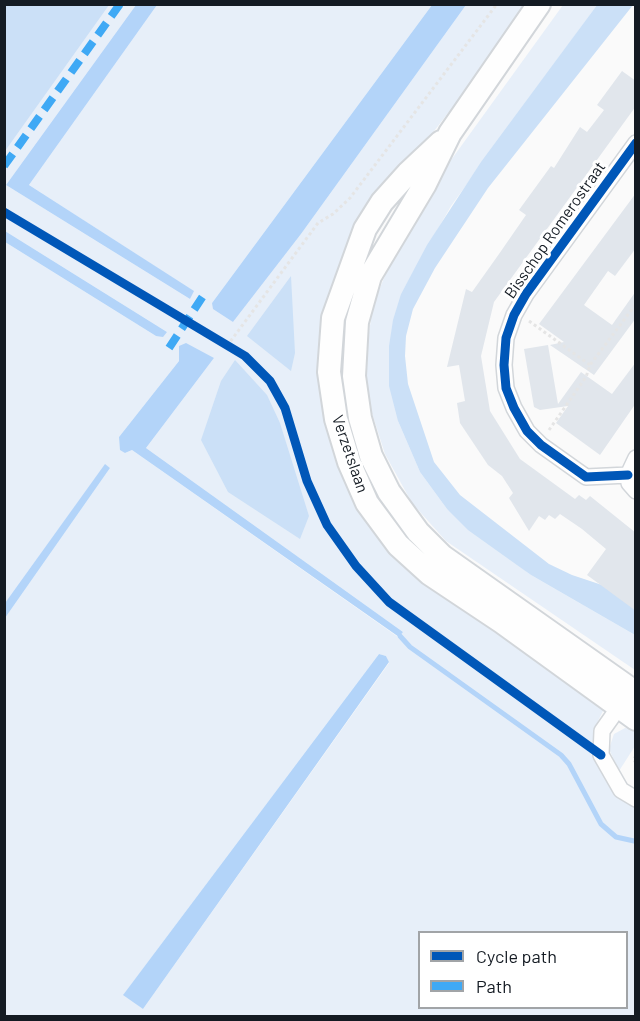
<!DOCTYPE html>
<html>
<head>
<meta charset="utf-8">
<style>
	body { margin:0 }
	#map { position:relative; width:640px; height:1021px; overflow:hidden; background:#fafafa; font-family:Barlow,sans-serif }
	canvas { display:block }
	.frame { position:absolute; inset:0; border:6px solid #141b23; pointer-events:none }
	.legend { position:absolute; left:418px; top:931px; width:210px; height:78px; box-sizing:border-box; background:#fff; border:2px solid #a1a4a7; margin:0; padding:8px 10px; list-style:none; font-size:18px; color:#141b23 }
	.legend li { display:flex; align-items:center; gap:12px; height:30px }
	.legend b { width:30px; border:2px solid #a1a4a7 }
</style>
</head>
<body>
<div id="map">
<canvas width="640" height="1021"></canvas>
<div class="frame"></div>
<ul class="legend">
<li><b style="height:8px;background:#0057b8"></b>Cycle path</li>
<li><b style="height:8px;background:#3fa9f5"></b>Path</li>
</ul>
</div>
<script>
const ctx = document.querySelector('canvas').getContext('2d');
ctx.lineJoin = 'round';
function fillPath(path, color) { ctx.fillStyle = color; ctx.fill(path, 'evenodd'); }
const poly = rows => new Path2D(rows.map(r => 'M' + r).join(''));
function trace(path, color, width, dash) { ctx.strokeStyle = color; ctx.lineWidth = width; ctx.lineCap = dash ? 'butt' : 'round'; ctx.setLineDash(dash || []); ctx.stroke(path); }
function label(font, color, halo, rows, align = 'center') {
  ctx.font = font + ' Barlow,sans-serif'; ctx.lineWidth = 6; ctx.setLineDash([]); ctx.textBaseline = 'middle'; ctx.strokeStyle = halo; ctx.fillStyle = color; for (const [text, x, y, turn = 0] of rows) {
    ctx.save(); ctx.translate(x, y); ctx.rotate((+turn || 0) * Math.PI / 180); ctx.textAlign = isNaN(turn) ? turn : align; if (halo) ctx.strokeText(text, 0, 0); ctx.fillText(text, 0, 0); ctx.restore();
  }
}
const green = poly([
	[5,5,136,5,6,185,190,299,193,291,29,185,157,5,432,5,212,303,233,322,301,234,466,5,532,5,365,220,326,339,370,510,608,701,596,725,593,737,594,752,619,791,635,808,635,1016,5,1016,5,618,110,468,105,465,5,603,5,242,156,336,167,332,5,231],
	[214,358,146,448,403,632,398,637,132,450,125,453,119,437,179,361],
	[379,654,386,656,389,663,143,1009,124,994],
	[420,932,626,932,626,1008,420,1008],
	[563,5,597,5,451,206,401,294,398,421,420,472,447,509,531,575,635,635,635,670,446,541,412,503,385,454,369,404,365,360,373,305,395,251,446,167],
	[625,728,635,729,635,746,619,771,609,749,614,734]
]);
const forest = poly([
	[5,4,109,5,5,151,4,5],
	[597,5,633,5,488,188,435,268,413,309,406,336,405,356,408,384,434,462,460,495,549,564,572,575,602,585,635,604,635,635,531,575,468,530,447,509,420,472,398,421,389,386,389,346,393,320,401,294,427,245,481,162],
	[291,276,295,353,291,371,247,336],
	[235,360,267,395,280,423,309,516,300,539,228,492,201,440,221,381]
]);
const water = poly([
	[136,5,157,5,29,185,194,291,190,299,6,185],
	[432,5,466,5,301,234,233,322,213,309,212,303],
	[5,231,167,332,163,337,156,336,5,242],
	[186,343,214,358,146,448,403,632,399,637,132,450,125,453,120,450,119,437,179,361,179,346],
	[105,464,110,468,5,618,5,603],
	[379,654,386,656,389,662,143,1009,123,995]
]);
const stream = poly([
	[400,636,410,647,561,755,569,764,601,824,616,837,634,841]
]);
const building = poly([
	[622,71,636,81,636,106,494,302,481,356,490,411,520,459,575,499,579,495,586,500,590,496,636,533,636,611,587,575,606,549,582,529,560,514,555,519,549,515,545,520,539,516,529,531,509,498,513,493,502,476,488,465,460,423,457,403,465,401,459,365,447,367,466,289,472,292,499,254,526,215,519,210,551,166,554,168,580,127,587,132,604,110,597,105],
	[636,193,636,248,615,276,608,271,584,305,612,325,636,291,636,318,594,375,550,345,564,342,539,324],
	[548,345,558,404,581,372,612,394,636,362,636,403,600,455,556,423,568,406,540,410,534,407,524,349]
]);
const path = poly([
	[529,321,590,365],
	[227,346,318,223,333,214,350,198,497,4],
	[549,430,586,377,590,365,636,304],
	[636,756,633,760,636,762]
]);
const street = poly([
	[636,458,628,475,629,483,636,491],
	[628,475,586,477,541,445,527,431,514,408,506,388,504,365,506,338,514,315,526,294,636,143],
	[619,707,602,731,601,755,621,790,636,799]
]);
const secondary = poly([
	[539,4,450,133,425,184,370,276,357,322,354,376,360,418,371,456,389,492,418,532,442,556,636,693],
	[441,142,408,173,382,202,365,229,333,318,329,372,336,419,349,462,367,503,398,545,430,574,502,622,636,719]
]);
const quiet = poly([
	[4,166,120,4],
	[169,348,203,296]
]);
const cycleway = poly([
	[4,212,245,356,270,381,285,408,307,481,327,525,356,566,389,602,601,755],
	[628,475,586,477,541,445,527,431,514,408,506,388,504,365,506,338,514,315,526,294,636,143]
]);
const streetNames = [
	["Bisschop Romerostraat",555,230,-55],
	["Verzetslaan",350,454,71]
];
fillPath(green, '#e7eff9');
fillPath(forest, '#cbe0f7');
fillPath(water, '#b3d4f9');
trace(stream, '#b3d4f9', 5);
fillPath(building, '#e1e6ec');
trace(street, '#d2d6da', 18);
trace(secondary, '#d2d6da', 26);
trace(path, '#e5e5e5', 3, [3, 3]);
trace(street, '#fefefe', 15);
trace(secondary, '#fefefe', 22);
trace(quiet, '#3fa9f5', 8, [15, 8]);
trace(cycleway, '#0057b8', 9);
label('16px', '#141b23', '#fff', streetNames);
</script>
</body>
</html>
